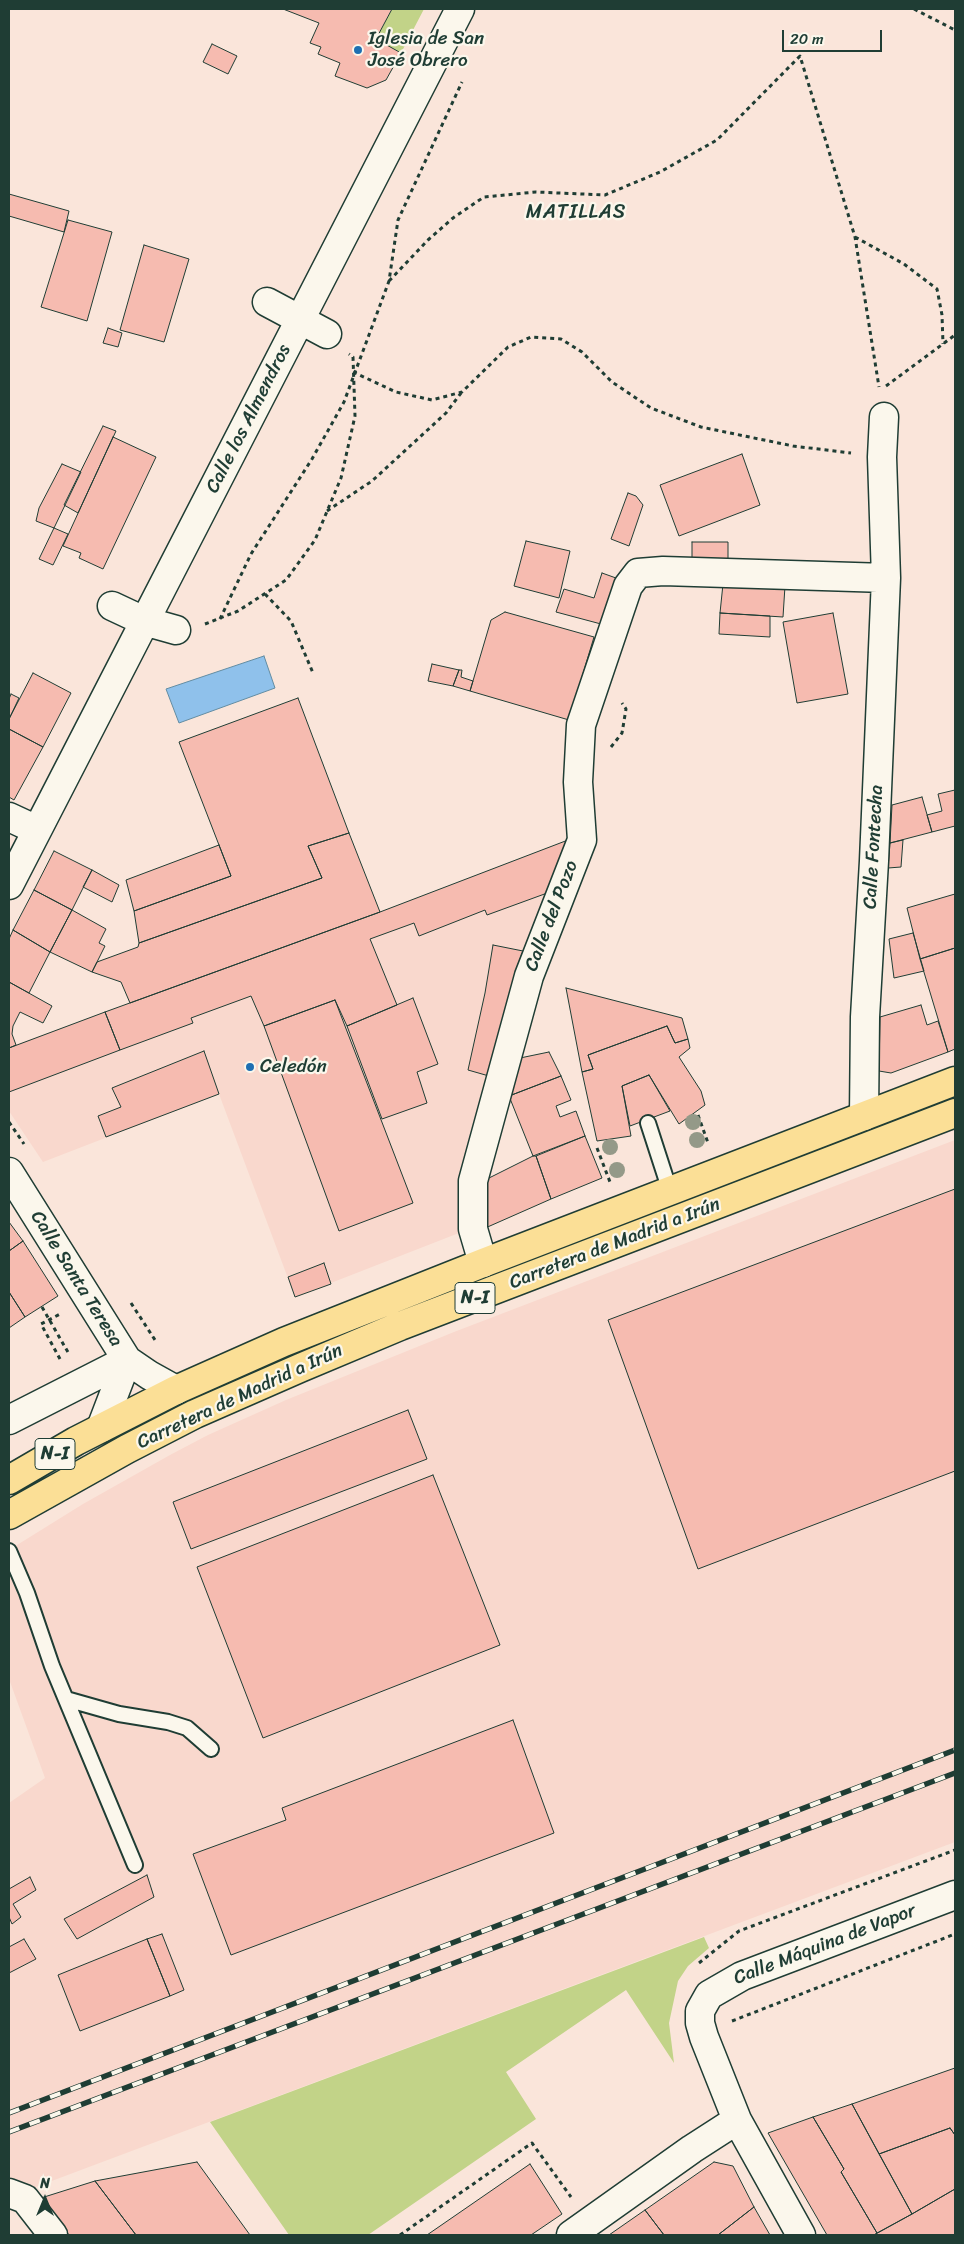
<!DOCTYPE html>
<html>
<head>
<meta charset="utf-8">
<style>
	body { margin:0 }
	#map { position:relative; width:964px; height:2244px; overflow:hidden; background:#fae5da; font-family:Sriracha,sans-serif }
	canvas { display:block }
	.frame { position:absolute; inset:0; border:10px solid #1f3d34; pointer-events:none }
	.north { position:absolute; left:20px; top:2174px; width:50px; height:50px; -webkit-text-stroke:4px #fbf7ec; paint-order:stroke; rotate:0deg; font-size:14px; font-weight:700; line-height:20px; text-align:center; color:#1f3d34 }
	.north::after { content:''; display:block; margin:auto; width:18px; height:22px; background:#1f3d34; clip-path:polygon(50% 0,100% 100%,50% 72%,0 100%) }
	.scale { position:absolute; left:782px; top:30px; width:100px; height:22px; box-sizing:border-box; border:2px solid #1f3d34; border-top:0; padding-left:6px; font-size:15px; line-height:18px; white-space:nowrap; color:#1f3d34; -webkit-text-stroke:4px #fbf7ec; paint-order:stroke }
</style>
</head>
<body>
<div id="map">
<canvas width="964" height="2244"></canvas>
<div class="frame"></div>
<div class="north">N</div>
<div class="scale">20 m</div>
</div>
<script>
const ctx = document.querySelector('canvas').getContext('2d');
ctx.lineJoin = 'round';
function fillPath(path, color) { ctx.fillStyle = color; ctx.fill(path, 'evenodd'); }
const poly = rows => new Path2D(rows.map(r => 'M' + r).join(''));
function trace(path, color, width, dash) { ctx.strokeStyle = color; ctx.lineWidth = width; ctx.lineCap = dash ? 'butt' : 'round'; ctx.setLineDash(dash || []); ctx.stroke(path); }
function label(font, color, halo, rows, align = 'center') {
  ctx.font = font + ' Sriracha,sans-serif'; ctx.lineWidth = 4.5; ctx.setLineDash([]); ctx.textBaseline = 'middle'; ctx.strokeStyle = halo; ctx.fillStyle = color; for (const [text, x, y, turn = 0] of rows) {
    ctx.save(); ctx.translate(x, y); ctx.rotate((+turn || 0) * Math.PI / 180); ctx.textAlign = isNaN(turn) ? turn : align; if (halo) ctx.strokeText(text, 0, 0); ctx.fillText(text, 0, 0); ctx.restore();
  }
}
const built = poly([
	[568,840,550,892,545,894,517,967,460,1181,459,1233,295,1297,219,1094,43,1162,9,1111,9,1047,380,912],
	[955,1140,955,1842,25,2191,9,2180,9,1803,45,1778,9,1679,9,1550,83,1504,170,1455,208,1435,286,1400,454,1332]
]);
const green = poly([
	[392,9,424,9,401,53,376,39],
	[704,1937,709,1948,688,1966,678,1981,669,2023,674,2063,626,1990,506,2072,536,2119,368,2235,289,2235,210,2122]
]);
const water = poly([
	[264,656,275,688,179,723,166,689,264,656]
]);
const building = poly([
	[283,9,392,9,376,39,401,53,386,80,367,88,335,76,340,63,318,54,321,47,310,43,319,23,283,9],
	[212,44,237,56,228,74,203,62,212,44],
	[9,194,69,211,64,232,9,216,9,194],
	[68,220,112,232,87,321,41,307,68,220],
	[144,245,189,259,164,342,120,330,144,245],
	[108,328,122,333,118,347,103,343,108,328],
	[103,426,116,431,78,513,64,505,103,426],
	[113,437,156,457,103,569,79,558,81,553,63,546,113,437],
	[742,454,760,505,679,536,660,485,742,454],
	[62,464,81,472,54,528,36,521,39,508,62,464],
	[628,493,636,496,643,505,629,546,611,539,628,493],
	[54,528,68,534,53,565,39,559,54,528],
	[526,541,570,551,559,598,514,586,526,541],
	[692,542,728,542,728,567,692,567,692,542],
	[602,573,616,578,601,624,556,612,564,589,594,598,602,573],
	[723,584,785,586,783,617,720,613,723,584],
	[505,612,594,637,569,720,470,691,491,620,505,612],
	[720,613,770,616,770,637,719,634,720,613],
	[833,613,848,694,797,703,783,622,833,613],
	[432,664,459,670,453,686,428,681,432,664],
	[459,670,462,670,461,677,473,681,470,691,453,686,459,670],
	[33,673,71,693,43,747,9,729,9,719,33,673],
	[11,694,19,698,9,719,9,699,11,694],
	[298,698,349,833,308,846,322,878,139,943,134,911,231,876,179,742,298,698],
	[9,729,43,747,14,800,9,797,9,729],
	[955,790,955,826,932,832,927,815,942,811,938,794,955,790],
	[922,797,932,832,890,843,892,805,922,797],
	[349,833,380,912,130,1003,121,982,92,972,97,962,138,947,139,943,322,878,308,846,349,833],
	[568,840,550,892,487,915,485,910,419,936,414,923,370,939,397,1005,347,1026,335,1000,264,1026,251,996,191,1018,193,1023,120,1050,105,1012,380,912,568,840],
	[903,840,901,867,888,868,890,843,903,840],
	[219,845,231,876,134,911,126,880,219,845],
	[54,851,92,870,72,910,34,890,54,851],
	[92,870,119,885,112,902,83,887,92,870],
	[34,890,72,910,50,952,13,930,34,890],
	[955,894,955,948,920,959,907,908,955,894],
	[72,910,106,929,99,943,105,946,92,972,50,952,72,910],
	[13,930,50,952,29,993,9,982,9,939,13,930],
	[913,933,924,971,894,978,889,939,913,933],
	[493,945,523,951,517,967,489,1076,468,1070,485,993,493,945],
	[955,948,955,1049,948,1052,920,959,955,948],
	[9,982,52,1006,43,1023,20,1012,13,1026,12,1034,16,1045,9,1048,9,982],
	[566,988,682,1018,688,1039,675,1043,667,1026,588,1055,593,1069,582,1072,566,988],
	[413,998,438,1064,417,1072,427,1103,382,1119,347,1026,413,998],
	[335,1000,413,1203,339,1231,264,1026,335,1000],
	[921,1005,927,1025,938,1021,948,1052,891,1073,879,1071,880,1017,921,1005],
	[105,1012,120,1050,9,1092,9,1048,105,1012],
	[667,1026,675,1043,688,1039,690,1048,679,1057,701,1091,705,1105,679,1124,649,1075,622,1086,631,1136,597,1141,582,1072,593,1069,588,1055,667,1026],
	[204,1051,219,1094,106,1137,98,1116,121,1107,112,1088,204,1051],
	[549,1052,561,1076,509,1096,520,1058,549,1052],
	[649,1075,670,1111,630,1126,622,1086,649,1075],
	[561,1076,571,1100,556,1106,560,1117,576,1111,585,1136,533,1156,509,1096,561,1076],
	[585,1136,602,1178,551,1199,536,1156,585,1136],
	[533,1156,536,1156,551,1199,483,1229,485,1180,533,1156],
	[955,1189,955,1471,698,1569,608,1320,955,1189],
	[9,1222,23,1241,9,1251,9,1222],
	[23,1241,58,1296,25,1317,9,1292,9,1251,23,1241],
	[324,1263,331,1284,295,1297,288,1277,324,1263],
	[9,1292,25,1317,9,1328,9,1292],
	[408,1410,427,1459,191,1549,173,1502,408,1410],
	[433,1475,500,1645,263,1738,197,1567,433,1475],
	[513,1720,554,1833,231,1955,193,1854,286,1820,282,1808,513,1720],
	[147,1875,154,1897,77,1939,64,1919,147,1875],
	[30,1877,36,1890,13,1904,21,1917,12,1924,9,1917,9,1889,30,1877],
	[162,1934,184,1990,170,1996,147,1939,162,1934],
	[24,1939,36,1959,9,1973,9,1947,24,1939],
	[147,1939,170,1996,80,2031,58,1975,147,1939],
	[955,2068,955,2135,950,2128,879,2154,852,2104,955,2068],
	[852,2104,912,2214,877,2233,841,2172,844,2169,813,2117,852,2104],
	[813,2117,844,2169,841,2172,877,2233,874,2235,827,2235,768,2133,813,2117],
	[950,2128,955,2135,955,2189,912,2214,879,2154,950,2128],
	[197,2162,250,2235,136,2235,95,2181,197,2162],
	[714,2162,733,2166,754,2207,718,2235,664,2235,645,2210,714,2162],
	[530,2164,562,2214,531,2235,427,2235,530,2164],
	[95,2181,136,2235,69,2235,41,2198,95,2181],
	[955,2189,955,2235,874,2235,912,2214,955,2189],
	[754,2207,770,2235,718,2235,754,2207],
	[645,2210,664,2235,609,2235,645,2210]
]);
const path = poly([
	[914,9,955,30],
	[855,237,904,264,937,289,942,315,943,344],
	[389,281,428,240,453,218,484,197,536,192,605,195,660,172,717,140,800,56,855,237,879,387],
	[353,372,396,392,432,400,462,392,508,347,531,337,561,339,582,352,612,382,651,408,701,427,793,446,851,453],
	[886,386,955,335],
	[327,511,372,481,446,413,461,393],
	[265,594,291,621,313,673],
	[220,619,251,554,312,459,344,402,389,281,398,220,462,82],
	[205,624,238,611,286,580,315,540,341,478,355,416,353,357,349,354],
	[611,747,622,733,626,709,622,703],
	[698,1115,708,1143],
	[9,1122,24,1144],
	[597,1148,610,1182],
	[131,1303,155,1340],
	[42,1307,69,1354],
	[60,1359,41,1324,62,1313],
	[699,1963,739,1931,955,1850],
	[732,2021,955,1934],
	[400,2235,532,2143,571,2197]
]);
const service = poly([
	[648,1123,670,1191],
	[9,1551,27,1593,52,1666,135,1865],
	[66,1699,119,1714,168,1722,187,1728,211,1749]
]);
const minor = poly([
	[267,302,327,334],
	[112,606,144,621,176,630],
	[9,817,37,830],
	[9,885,460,9],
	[864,1116,865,1017,874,861,886,578,882,457,884,417],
	[9,1172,127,1360,149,1375,176,1390],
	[483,1263,473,1229,473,1181,529,976,582,840,578,782,581,725,628,586,638,573,663,571,886,578],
	[9,1420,127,1360],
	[101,1428,127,1360],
	[9,2193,25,2199,53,2235],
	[571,2235,692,2149,737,2120],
	[801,2235,737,2120,704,2037,700,2023,700,2011,709,1995,742,1976,955,1895]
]);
const trunk = poly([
	[9,1480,76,1441,176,1390,284,1342,483,1263,955,1081],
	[9,1515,127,1449,195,1414,300,1368,400,1326,955,1113]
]);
const rail = poly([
	[9,2113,955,1750],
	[9,2132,955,1773]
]);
const trees = [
	[693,1122],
	[697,1140],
	[610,1147],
	[617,1170]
];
const markers = [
	[358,50,5,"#1f6fb2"],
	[250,1067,5,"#1f6fb2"]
];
const shields = [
	[475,1298,40],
	[55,1454,40]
];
const shieldNames = [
	["N-I",475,1298],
	["N-I",55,1454]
];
const poiNames = [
	["Iglesia de San",368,39],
	["José Obrero",368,61],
	["Celedón",260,1067]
];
const streetNames = [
	["Calle los Almendros",249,419,-63],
	["Calle Fontecha",874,847,-87],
	["Calle del Pozo",552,916,-69],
	["Carretera de Madrid a Irún",615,1244,-21],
	["Calle Santa Teresa",76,1279,58],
	["Carretera de Madrid a Irún",240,1397,-25],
	["Calle Máquina de Vapor",825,1945,-21]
];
const neighbourhoodNames = [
	["MATILLAS",576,213]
];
fillPath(built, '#f9d8cd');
fillPath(green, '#c2d388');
fillPath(water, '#8fc1eb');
trace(water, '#628ca2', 1);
fillPath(building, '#f6bbb0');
trace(building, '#1f3d34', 1);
trace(service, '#1f3d34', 18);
trace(minor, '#1f3d34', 31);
trace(trunk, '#1f3d34', 31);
trace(path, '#1f3d34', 3, [4, 4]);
trace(service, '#fbf7ec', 14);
trace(minor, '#fbf7ec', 28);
trace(trunk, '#fbdf96', 28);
trace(rail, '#1f3d34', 5.5);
trace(rail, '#fbf7ec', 4, [11]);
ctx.fillStyle = '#949988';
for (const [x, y] of trees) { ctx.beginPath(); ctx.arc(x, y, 8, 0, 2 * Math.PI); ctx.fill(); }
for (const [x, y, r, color] of markers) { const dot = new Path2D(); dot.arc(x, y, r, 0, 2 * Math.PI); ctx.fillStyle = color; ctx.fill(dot); trace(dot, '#fbf7ec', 2); }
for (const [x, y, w] of shields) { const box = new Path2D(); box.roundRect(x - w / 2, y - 15.5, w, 31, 4); ctx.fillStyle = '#fbf7ec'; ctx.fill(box); trace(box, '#1f3d34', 1); }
label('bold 18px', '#1f3d34', null, shieldNames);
label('19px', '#1f3d34', '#fbf7ec', poiNames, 'left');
label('19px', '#1f3d34', '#fbf7ec', streetNames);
ctx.letterSpacing = '1px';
label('20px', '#1f3d34', '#fbf7ec', neighbourhoodNames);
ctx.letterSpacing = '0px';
</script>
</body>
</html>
